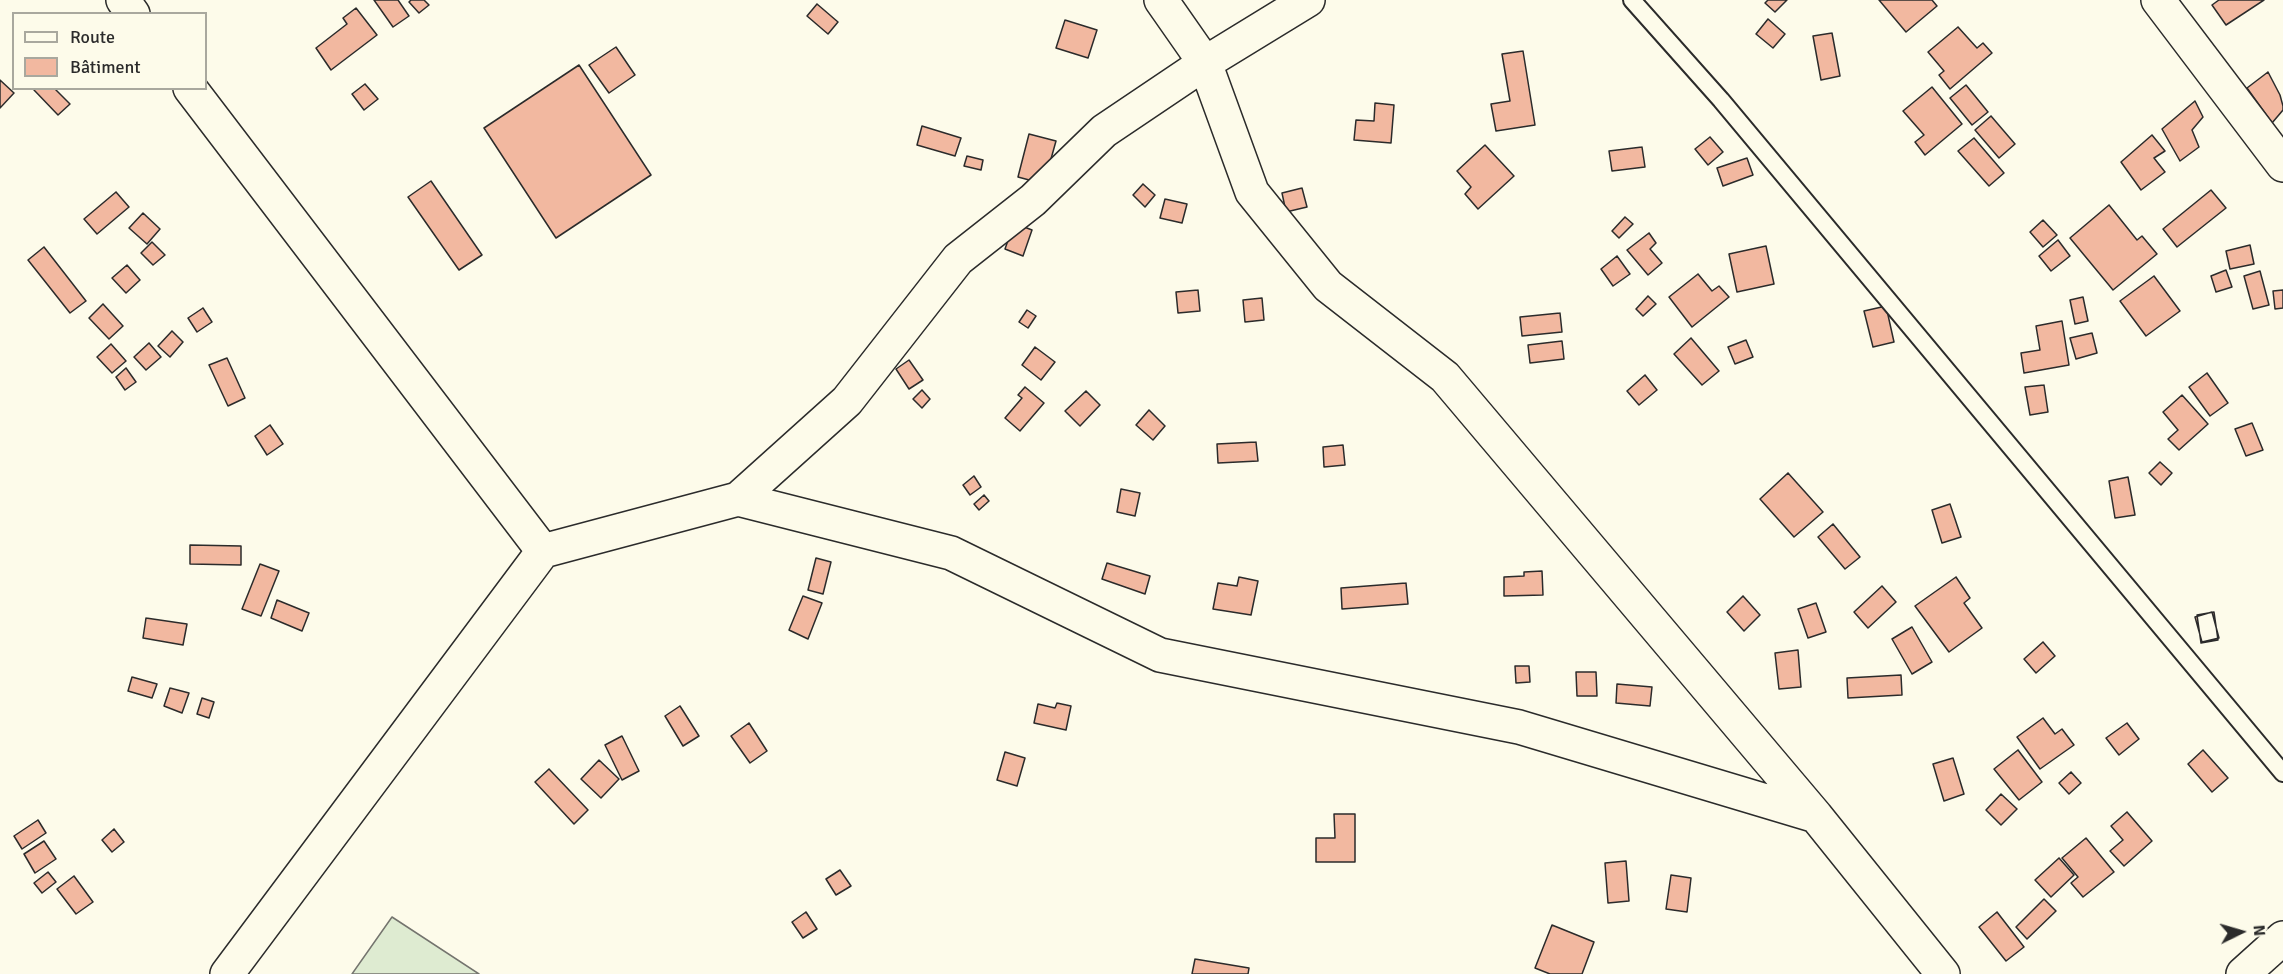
<!DOCTYPE html>
<html>
<head>
<meta charset="utf-8">
<style>
	body { margin:0 }
	#map { position:relative; width:2283px; height:974px; overflow:hidden; background:#fdfbea; font-family:Signika,sans-serif }
	canvas { display:block }
	.legend { position:absolute; left:12px; top:12px; width:195px; height:78px; box-sizing:border-box; background:#fdfbea; border:2px solid #a9a89e; margin:0; padding:8px 10px; list-style:none; font-size:18px; color:#2b2b2b }
	.legend li { display:flex; align-items:center; gap:12px; height:30px }
	.legend b { width:30px; border:2px solid #a9a89e }
	.north { position:absolute; left:2211px; top:902px; width:60px; height:60px; -webkit-text-stroke:4px #fdfbea; paint-order:stroke; rotate:85deg; font-size:16px; font-weight:700; line-height:24px; text-align:center; color:#2b2b2b }
	.north::after { content:''; display:block; margin:auto; width:21px; height:27px; background:#2b2b2b; clip-path:polygon(50% 0,100% 100%,50% 72%,0 100%) }
</style>
</head>
<body>
<div id="map">
<canvas width="2283" height="974"></canvas>
<ul class="legend">
<li><b style="height:8px;background:#fdfbea"></b>Route</li>
<li><b style="height:16px;background:#f2b8a0"></b>Bâtiment</li>
</ul>
<div class="north">N</div>
</div>
<script>
const ctx = document.querySelector('canvas').getContext('2d');
ctx.lineJoin = 'round';
function fillPath(path, color) { ctx.fillStyle = color; ctx.fill(path, 'evenodd'); }
const poly = rows => new Path2D(rows.map(r => 'M' + r).join(''));
function trace(path, color, width, dash) { ctx.strokeStyle = color; ctx.lineWidth = width; ctx.lineCap = dash ? 'butt' : 'round'; ctx.setLineDash(dash || []); ctx.stroke(path); }
const green = poly([
	[392,917,479,974,352,974,392,917]
]);
const building = poly([
	[374,0,398,0,409,16,393,27,374,0],
	[411,0,424,0,429,5,419,13,409,2,411,0],
	[1768,0,1787,0,1775,12,1765,3,1768,0],
	[1879,0,1932,0,1937,6,1906,32,1879,0],
	[2219,0,2264,0,2226,25,2212,5,2219,0],
	[817,4,838,22,828,34,807,16,817,4],
	[356,8,377,35,331,70,316,48,347,24,343,18,356,8],
	[1768,19,1785,34,1773,48,1756,34,1768,19],
	[1065,20,1097,30,1088,58,1056,48,1065,20],
	[1958,27,1977,48,1983,43,1992,53,1950,89,1939,75,1944,71,1928,52,1958,27],
	[1832,33,1840,76,1821,80,1813,36,1832,33],
	[616,47,635,75,609,93,589,65,616,47],
	[1523,51,1535,125,1496,131,1491,104,1510,101,1502,54,1523,51],
	[579,65,651,175,556,238,484,128,579,65],
	[2268,72,2280,95,2283,106,2283,110,2272,123,2247,88,2268,72],
	[0,80,14,93,0,108,0,80],
	[365,84,378,99,364,110,352,94,365,84],
	[1966,85,1988,112,1972,125,1950,98,1966,85],
	[1932,87,1962,124,1925,155,1915,142,1924,135,1903,111,1932,87],
	[36,88,54,88,70,104,58,115,34,90,36,88],
	[2195,101,2203,117,2192,130,2199,147,2180,161,2162,129,2195,101],
	[1375,103,1394,105,1391,143,1354,140,1356,120,1374,121,1375,103],
	[1991,116,2015,144,1999,158,1975,130,1991,116],
	[922,126,961,138,955,156,917,145,922,126],
	[1029,134,1056,141,1044,184,1018,177,1029,134],
	[2152,135,2165,151,2154,158,2165,172,2141,190,2121,162,2152,135],
	[1710,137,1723,152,1708,165,1695,149,1710,137],
	[1974,138,2004,173,1989,186,1958,151,1974,138],
	[1485,145,1514,176,1478,209,1465,194,1471,187,1457,171,1485,145],
	[1642,147,1645,167,1612,171,1609,151,1642,147],
	[967,156,983,160,981,170,964,166,967,156],
	[1747,158,1753,175,1723,186,1717,168,1747,158],
	[431,181,482,255,459,270,408,197,431,181],
	[1143,184,1155,195,1145,207,1133,195,1143,184],
	[1302,188,1307,207,1286,212,1282,193,1302,188],
	[2211,190,2226,208,2177,247,2163,229,2211,190],
	[116,192,129,207,97,234,84,219,116,192],
	[1165,199,1187,204,1182,223,1160,218,1165,199],
	[2109,205,2137,240,2142,236,2157,254,2113,290,2070,238,2109,205],
	[143,213,160,229,147,244,129,228,143,213],
	[1625,217,1633,224,1619,238,1612,231,1625,217],
	[2043,220,2057,235,2043,247,2030,232,2043,220],
	[1014,223,1032,230,1023,256,1005,249,1014,223],
	[1649,233,1656,243,1650,249,1662,263,1648,275,1627,250,1649,233],
	[2058,240,2070,256,2051,271,2039,256,2058,240],
	[152,242,165,255,153,265,141,253,152,242],
	[2250,245,2254,264,2230,269,2226,251,2250,245],
	[1766,246,1774,284,1737,292,1729,254,1766,246],
	[44,247,86,301,70,313,28,260,44,247],
	[1617,256,1630,274,1613,286,1601,269,1617,256],
	[127,265,140,280,126,293,112,278,127,265],
	[2226,270,2232,287,2216,292,2211,276,2226,270],
	[2260,271,2269,305,2253,309,2244,276,2260,271],
	[1698,274,1712,291,1719,286,1729,297,1692,327,1669,297,1698,274],
	[2154,276,2180,311,2146,336,2120,301,2154,276],
	[1198,290,1200,311,1178,313,1176,292,1198,290],
	[2283,290,2283,308,2275,309,2273,291,2283,290],
	[1648,296,1656,304,1643,316,1636,309,1648,296],
	[2083,297,2088,321,2075,324,2070,300,2083,297],
	[1262,298,1264,320,1245,322,1243,300,1262,298],
	[103,304,123,326,109,339,89,318,103,304],
	[1886,306,1894,342,1873,347,1864,311,1886,306],
	[203,308,212,322,197,332,188,318,203,308],
	[1027,310,1036,316,1028,328,1019,322,1027,310],
	[1560,313,1562,332,1522,336,1520,317,1560,313],
	[2062,321,2069,365,2024,373,2021,353,2040,350,2036,326,2062,321],
	[172,331,183,342,170,357,158,346,172,331],
	[2092,333,2097,353,2076,359,2070,338,2092,333],
	[1691,338,1719,371,1702,385,1674,354,1691,338],
	[1746,340,1753,357,1735,364,1728,347,1746,340],
	[1562,341,1564,359,1530,363,1528,345,1562,341],
	[149,343,161,357,146,370,134,357,149,343],
	[111,344,126,361,112,373,97,357,111,344],
	[1035,347,1055,362,1041,380,1022,365,1035,347],
	[227,358,245,398,228,406,209,365,227,358],
	[909,360,923,380,909,389,896,369,909,360],
	[126,368,136,382,125,390,116,377,126,368],
	[2207,373,2228,403,2210,416,2189,387,2207,373],
	[1645,375,1657,390,1639,405,1627,391,1645,375],
	[2044,385,2048,412,2030,415,2025,387,2044,385],
	[1025,387,1044,403,1020,431,1005,418,1022,398,1018,395,1025,387],
	[922,390,930,399,922,408,913,399,922,390],
	[1086,391,1100,405,1080,426,1065,411,1086,391],
	[2182,395,2208,424,2179,450,2168,439,2178,430,2163,412,2182,395],
	[1149,410,1165,426,1153,440,1136,425,1149,410],
	[2252,423,2263,450,2246,456,2235,429,2252,423],
	[270,425,283,444,267,455,255,436,270,425],
	[1256,442,1258,461,1218,463,1217,444,1256,442],
	[1343,445,1345,465,1324,467,1323,447,1343,445],
	[2160,462,2172,473,2161,485,2149,473,2160,462],
	[1788,473,1823,512,1794,537,1760,499,1788,473],
	[974,476,981,487,970,495,963,485,974,476],
	[2128,477,2135,515,2115,518,2109,481,2128,477],
	[1121,489,1140,493,1135,516,1117,512,1121,489],
	[984,495,989,501,979,510,974,504,984,495],
	[1950,504,1961,537,1942,543,1932,510,1950,504],
	[1833,524,1860,557,1845,569,1818,537,1833,524],
	[190,545,241,546,241,565,190,564,190,545],
	[816,558,831,562,823,594,808,590,816,558],
	[1107,563,1150,576,1145,594,1102,579,1107,563],
	[260,564,279,571,261,616,242,609,260,564],
	[1542,571,1543,595,1504,596,1504,577,1524,576,1524,572,1542,571],
	[1239,577,1258,581,1251,615,1213,609,1218,583,1237,586,1239,577],
	[1956,577,1970,598,1964,603,1982,628,1949,652,1915,606,1956,577],
	[1406,583,1408,604,1342,609,1341,588,1406,583],
	[1882,586,1896,602,1868,628,1854,612,1882,586],
	[803,596,822,603,808,639,789,630,803,596],
	[1743,596,1760,615,1744,631,1727,612,1743,596],
	[277,600,309,613,302,631,271,618,277,600],
	[1816,603,1826,632,1808,638,1798,609,1816,603],
	[2212,612,2219,638,2202,642,2195,617,2212,612],
	[2214,612,2218,640,2201,643,2197,615,2214,612],
	[146,618,187,624,183,645,143,638,146,618],
	[1912,627,1932,662,1912,674,1892,639,1912,627],
	[2043,642,2055,656,2036,673,2024,659,2043,642],
	[1798,650,1801,687,1779,689,1775,653,1798,650],
	[1515,666,1529,666,1530,682,1516,683,1515,666],
	[1576,672,1596,672,1597,696,1577,696,1576,672],
	[1901,675,1902,695,1848,698,1847,678,1901,675],
	[132,677,157,684,152,698,128,691,132,677],
	[1617,684,1652,687,1650,706,1616,703,1617,684],
	[170,688,189,693,182,713,164,706,170,688],
	[202,698,214,702,209,718,197,714,202,698],
	[1057,703,1071,706,1066,730,1034,723,1038,704,1055,708,1057,703],
	[680,706,699,736,683,746,665,716,680,706],
	[2043,718,2055,734,2062,729,2074,745,2040,769,2017,737,2043,718],
	[749,723,767,751,750,763,731,736,749,723],
	[2127,723,2139,739,2119,755,2106,738,2127,723],
	[622,736,639,771,622,780,605,745,622,736],
	[2018,750,2042,782,2019,800,1994,769,2018,750],
	[2203,750,2228,778,2212,792,2188,764,2203,750],
	[1005,752,1025,758,1017,786,997,780,1005,752],
	[1953,758,1964,794,1944,801,1933,764,1953,758],
	[599,760,619,779,601,798,581,779,599,760],
	[549,769,588,810,574,824,535,782,549,769],
	[2071,772,2081,783,2069,794,2059,783,2071,772],
	[2001,794,2017,809,2001,825,1986,810,2001,794],
	[2127,812,2152,841,2124,866,2110,851,2123,840,2111,826,2127,812],
	[1334,814,1355,814,1355,862,1316,862,1316,838,1335,838,1334,814],
	[38,820,46,833,22,849,14,836,38,820],
	[114,829,124,842,112,852,102,840,114,829],
	[2086,838,2114,872,2083,897,2071,883,2078,877,2062,858,2086,838],
	[44,841,56,859,35,873,24,854,44,841],
	[2059,858,2074,875,2051,897,2035,880,2059,858],
	[1626,861,1629,901,1608,903,1605,863,1626,861],
	[840,870,851,886,836,895,826,879,840,870],
	[48,872,56,882,42,893,34,883,48,872],
	[1671,875,1691,878,1687,912,1666,909,1671,875],
	[74,876,93,902,76,914,57,889,74,876],
	[2044,899,2056,911,2027,939,2016,927,2044,899],
	[806,912,817,929,803,938,792,922,806,912],
	[1997,912,2024,947,2006,961,1979,927,1997,912],
	[1552,925,1594,942,1582,974,1550,974,1535,968,1552,925],
	[1195,959,1249,968,1248,974,1192,974,1195,959]
]);
const service = poly([
	[1632,0,1721,100,2283,773]
]);
const minor = poly([
	[123,0,133,14],
	[1161,0,1205,63,1252,192,1328,286,1445,377,1816,816,1943,974],
	[2158,0,2283,165],
	[190,88,543,551,738,499,951,553,1160,655,1519,727,1816,816],
	[738,499,847,401,958,259,1033,200,1104,131,1205,63,1308,0],
	[227,974,543,551],
	[2243,974,2283,938]
]);
fillPath(green, '#deebd1');
trace(green, '#74746e', 1.5);
fillPath(building, '#f2b8a0');
trace(building, '#2b2b2b', 1.5);
trace(service, '#2b2b2b', 20);
trace(minor, '#2b2b2b', 36);
trace(service, '#fdfbea', 16);
trace(minor, '#fdfbea', 33);
</script>
</body>
</html>
